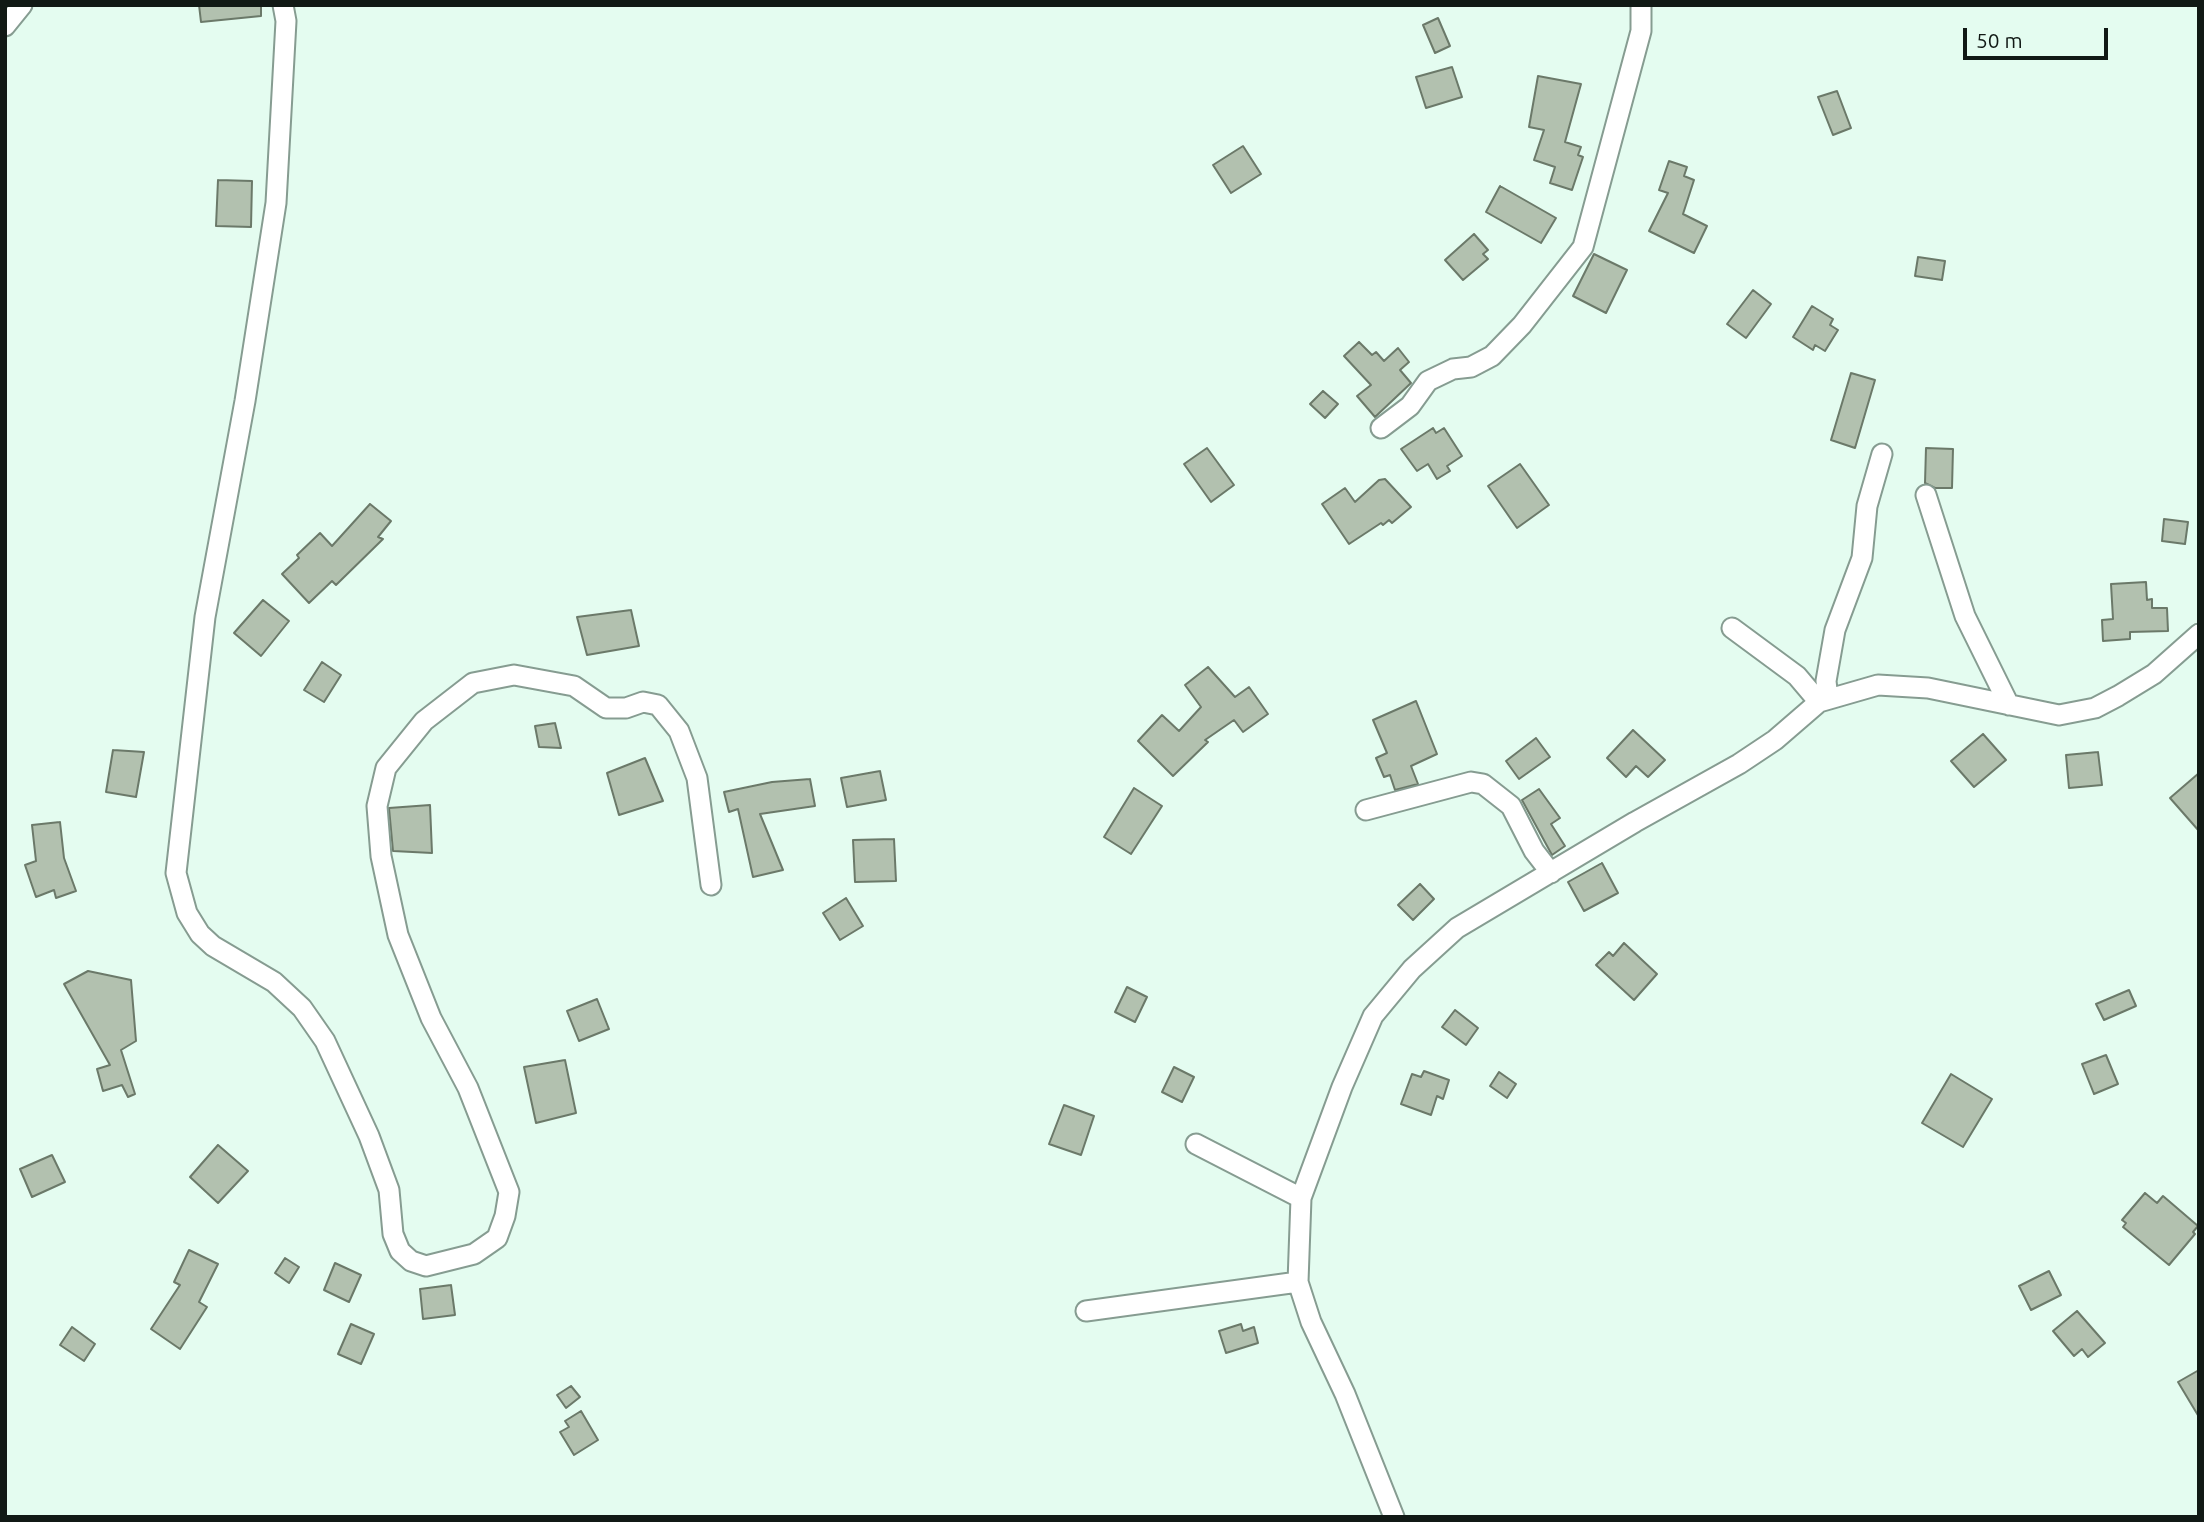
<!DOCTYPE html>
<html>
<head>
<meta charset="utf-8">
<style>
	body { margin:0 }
	#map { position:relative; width:2204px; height:1522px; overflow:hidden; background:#e4fcf0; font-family:Ubuntu,sans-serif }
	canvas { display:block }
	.frame { position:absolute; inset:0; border:7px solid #111915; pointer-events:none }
	.scale { position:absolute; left:1963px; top:28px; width:145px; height:32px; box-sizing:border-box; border:4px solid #111915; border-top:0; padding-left:9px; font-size:21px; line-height:24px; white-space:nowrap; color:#111915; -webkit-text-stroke:5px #e4fcf0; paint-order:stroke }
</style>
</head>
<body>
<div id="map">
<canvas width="2204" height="1522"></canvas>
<div class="frame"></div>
<div class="scale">50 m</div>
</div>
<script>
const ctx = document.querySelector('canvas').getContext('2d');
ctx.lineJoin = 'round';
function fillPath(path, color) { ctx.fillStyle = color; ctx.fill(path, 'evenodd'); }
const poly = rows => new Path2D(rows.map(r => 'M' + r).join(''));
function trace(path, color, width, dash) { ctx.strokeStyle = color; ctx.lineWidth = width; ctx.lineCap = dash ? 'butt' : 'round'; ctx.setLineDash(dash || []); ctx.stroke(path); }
const building = poly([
	[199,5,261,5,261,16,201,22,199,5],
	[1438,18,1450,46,1435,53,1423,25,1438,18],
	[1452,67,1462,97,1426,108,1416,77,1452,67],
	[1538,76,1581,84,1565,142,1581,147,1578,155,1583,157,1572,190,1550,183,1555,167,1534,160,1544,130,1529,127,1538,76],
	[1837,91,1851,128,1833,135,1818,97,1837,91],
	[1243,146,1261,174,1231,193,1213,165,1243,146],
	[1669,161,1687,167,1684,176,1694,180,1683,214,1707,226,1694,253,1649,231,1668,193,1659,190,1669,161],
	[218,180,252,181,251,227,216,226,218,180],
	[1500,186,1556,218,1541,243,1486,212,1500,186],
	[1474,234,1488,250,1483,254,1488,259,1463,280,1445,260,1474,234],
	[1594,254,1627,270,1606,313,1573,296,1594,254],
	[1918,257,1945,261,1942,280,1915,276,1918,257],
	[1753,290,1771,304,1746,338,1727,324,1753,290],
	[1812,306,1833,319,1830,325,1838,330,1825,351,1815,345,1813,350,1793,337,1812,306],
	[1359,342,1372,355,1376,352,1384,361,1398,348,1409,362,1400,370,1411,383,1375,417,1357,396,1371,385,1344,356,1359,342],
	[1851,373,1875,380,1855,448,1831,440,1851,373],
	[1323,391,1338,404,1325,418,1310,404,1323,391],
	[1433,428,1436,433,1444,428,1462,456,1447,466,1450,471,1437,479,1428,464,1417,471,1401,449,1433,428],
	[1207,448,1234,485,1211,502,1184,464,1207,448],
	[1926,448,1953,449,1952,488,1935,488,1925,483,1926,448],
	[1520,464,1549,505,1517,528,1488,486,1520,464],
	[1385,479,1411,507,1392,523,1389,520,1383,525,1381,523,1349,544,1322,504,1345,488,1355,502,1379,480,1385,479],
	[370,504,391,521,378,537,383,539,336,585,332,581,309,603,282,574,299,558,297,555,320,533,332,546,370,504],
	[2164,519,2188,522,2185,544,2162,541,2164,519],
	[2146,582,2147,600,2152,599,2152,608,2167,608,2168,631,2130,632,2130,639,2103,641,2102,620,2113,619,2111,584,2146,582],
	[263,600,289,621,261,656,234,633,263,600],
	[631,610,639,646,587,655,577,617,631,610],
	[322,662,341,675,324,702,304,690,322,662],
	[1208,667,1235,697,1249,687,1268,714,1243,732,1234,720,1205,740,1208,742,1173,776,1138,741,1162,715,1179,731,1201,707,1185,685,1208,667],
	[1416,701,1437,754,1411,766,1418,784,1395,790,1390,775,1384,777,1376,758,1387,753,1373,720,1416,701],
	[555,723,561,748,539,747,535,726,555,723],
	[1633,730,1665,760,1648,777,1636,766,1626,777,1607,758,1633,730],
	[1983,734,2006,760,1974,787,1951,761,1983,734],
	[1536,738,1550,757,1519,779,1506,761,1536,738],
	[113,750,144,752,136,797,106,792,113,750],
	[2098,752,2102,785,2069,788,2066,755,2098,752],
	[645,758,663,801,619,815,607,773,645,758],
	[880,771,886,800,847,807,841,778,880,771],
	[2199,773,2199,831,2170,798,2199,773],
	[810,779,815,806,760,814,783,870,753,877,738,809,729,812,724,792,772,782,810,779],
	[1134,788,1162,806,1131,854,1104,837,1134,788],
	[1539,789,1560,818,1551,824,1565,846,1552,855,1522,800,1539,789],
	[430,805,432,853,393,851,389,808,430,805],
	[60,822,64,858,76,891,56,898,54,890,36,897,25,865,36,861,32,825,60,822],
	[894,839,896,881,855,882,853,840,894,839],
	[1602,863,1618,893,1584,911,1568,882,1602,863],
	[1420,884,1434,899,1413,920,1398,905,1420,884],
	[846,898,863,926,840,940,823,913,846,898],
	[1624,943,1657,974,1634,1000,1596,965,1609,952,1613,956,1624,943],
	[88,971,131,980,136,1041,121,1050,135,1094,128,1097,122,1085,103,1091,97,1069,110,1065,64,984,88,971],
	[1127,987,1147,997,1135,1022,1115,1012,1127,987],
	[2129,990,2136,1006,2104,1020,2096,1004,2129,990],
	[597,999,609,1029,579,1041,567,1011,597,999],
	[1455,1010,1478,1028,1466,1045,1442,1027,1455,1010],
	[2106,1055,2118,1084,2094,1094,2082,1064,2106,1055],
	[565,1060,576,1113,536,1123,524,1067,565,1060],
	[1174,1067,1194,1077,1182,1102,1162,1092,1174,1067],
	[1424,1071,1449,1080,1443,1099,1437,1096,1431,1115,1401,1104,1412,1074,1421,1077,1424,1071],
	[1499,1072,1516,1084,1507,1098,1490,1086,1499,1072],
	[1951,1074,1992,1099,1963,1147,1922,1123,1951,1074],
	[1064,1105,1094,1116,1081,1155,1049,1144,1064,1105],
	[218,1145,248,1171,218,1203,190,1177,218,1145],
	[52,1155,65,1182,32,1197,20,1169,52,1155],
	[2145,1193,2157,1203,2163,1196,2198,1226,2193,1232,2195,1234,2169,1265,2123,1227,2126,1223,2122,1220,2145,1193],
	[189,1250,218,1264,199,1302,207,1307,180,1349,151,1329,180,1285,174,1282,189,1250],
	[285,1258,299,1267,289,1283,275,1273,285,1258],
	[335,1263,361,1275,349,1302,324,1290,335,1263],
	[2049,1271,2061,1295,2031,1310,2019,1286,2049,1271],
	[451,1285,455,1315,423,1319,420,1289,451,1285],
	[2077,1311,2105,1343,2088,1357,2082,1349,2074,1356,2053,1331,2077,1311],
	[351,1324,374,1334,361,1364,338,1354,351,1324],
	[1241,1324,1243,1331,1254,1327,1258,1343,1226,1353,1219,1331,1241,1324],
	[72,1327,95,1344,84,1361,60,1345,72,1327],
	[2199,1370,2199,1417,2178,1382,2199,1370],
	[571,1386,580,1397,566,1408,557,1395,571,1386],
	[581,1411,598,1440,574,1455,560,1432,569,1427,565,1421,581,1411]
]);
const minor = poly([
	[283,5,286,21,276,203,245,401,205,617,176,873,187,913,200,934,213,946,274,982,302,1008,325,1041,369,1136,389,1190,393,1234,400,1251,411,1261,426,1266,474,1254,497,1238,505,1216,509,1192,468,1088,431,1018,398,935,381,856,377,806,386,768,424,721,473,683,514,675,574,686,606,708,626,708,643,702,658,705,679,731,697,778,711,885],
	[5,26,22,5],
	[1381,428,1410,406,1428,381,1453,369,1471,367,1492,356,1522,325,1583,247,1641,31,1641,5],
	[1926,495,1965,616,2009,705],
	[1732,628,1797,676,1819,702],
	[1828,698,1826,681,1835,630,1862,558,1867,506,1882,454],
	[1366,810,1471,782,1483,784,1511,806,1534,851,1551,873],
	[1196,1144,1301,1198],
	[1086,1311,1298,1282],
	[1394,1517,1345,1394,1311,1322,1298,1282,1301,1198,1342,1087,1373,1016,1412,969,1457,928,1635,822,1739,764,1775,740,1819,702,1878,685,1928,688,2059,715,2095,708,2118,696,2154,674,2199,634]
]);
fillPath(building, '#b2c1af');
trace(building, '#6b7969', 2);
trace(minor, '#869c91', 23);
trace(minor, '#fff', 19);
</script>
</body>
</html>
